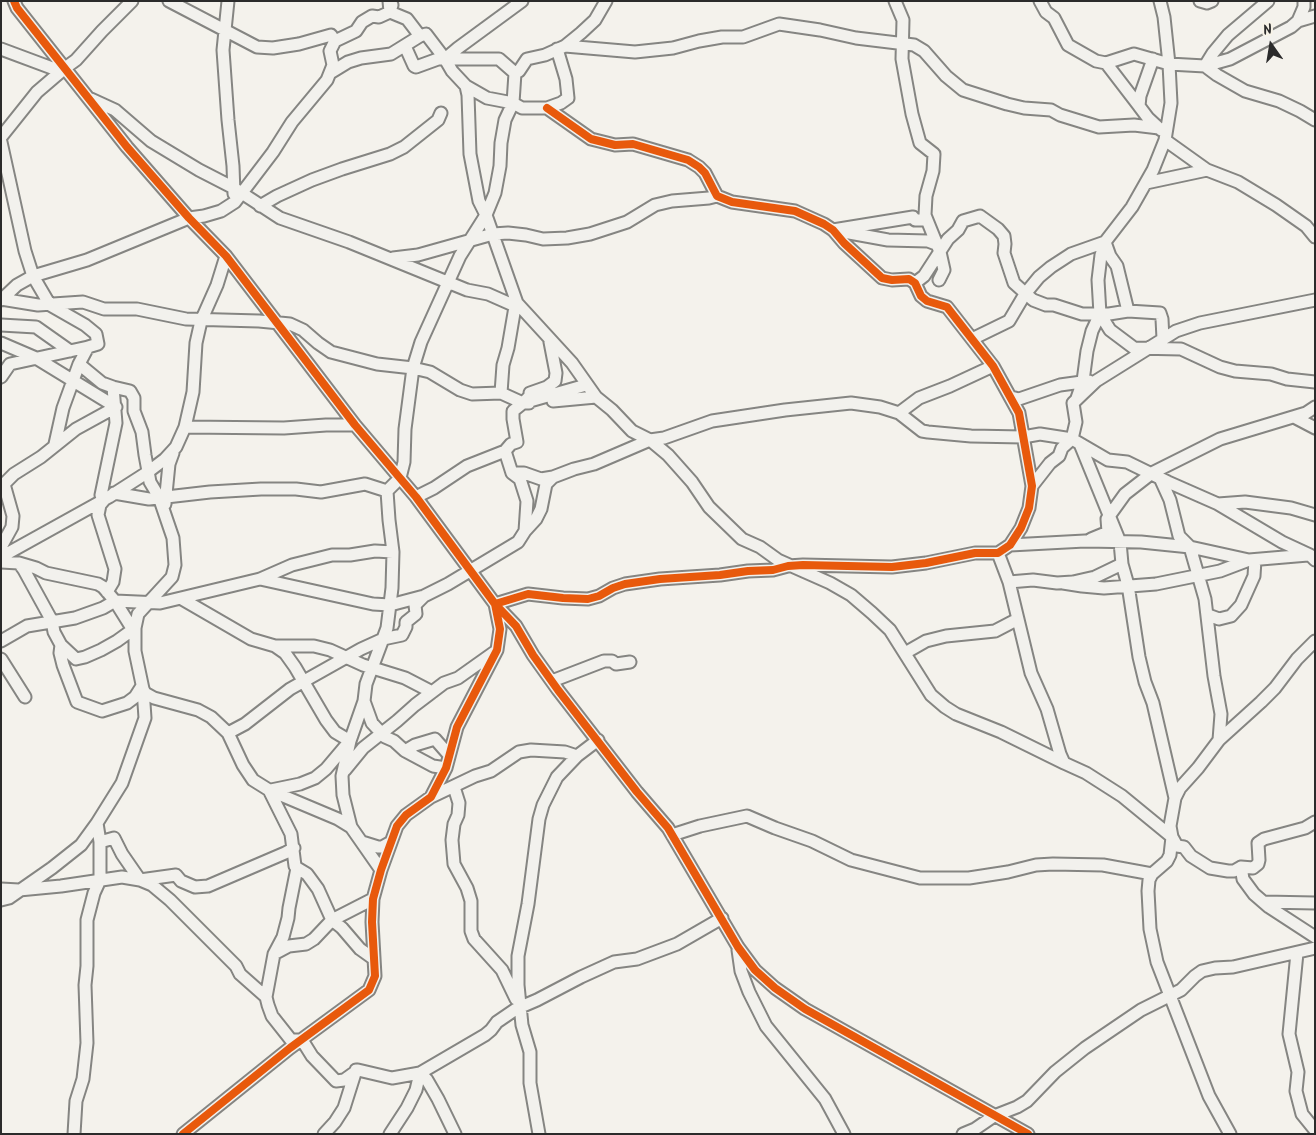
<!DOCTYPE html>
<html>
<head>
<meta charset="utf-8">
<style>
	body { margin:0 }
	#map { position:relative; width:1316px; height:1135px; overflow:hidden; background:#f4f2ec; font-family:Kalam,sans-serif }
	canvas { display:block }
	.frame { position:absolute; inset:0; border:2px solid #2b2b2b; pointer-events:none }
	.north { position:absolute; left:1246px; top:20px; width:50px; height:50px; -webkit-text-stroke:4px #f7f3e8; paint-order:stroke; rotate:347deg; font-size:14px; font-weight:700; line-height:20px; text-align:center; color:#2b2b2b }
	.north::after { content:''; display:block; margin:auto; width:18px; height:22px; background:#2b2b2b; clip-path:polygon(50% 0,100% 100%,50% 72%,0 100%) }
</style>
</head>
<body>
<div id="map">
<canvas width="1316" height="1135"></canvas>
<div class="frame"></div>
<div class="north">N</div>
</div>
<script>
const ctx = document.querySelector('canvas').getContext('2d');
ctx.lineJoin = 'round';
const poly = rows => new Path2D(rows.map(r => 'M' + r).join(''));
function trace(path, color, width, dash) { ctx.strokeStyle = color; ctx.lineWidth = width; ctx.lineCap = dash ? 'butt' : 'round'; ctx.setLineDash(dash || []); ctx.stroke(path); }
const minor = poly([
	[14,1,17,8,127,147,189,218,226,256,355,425,416,497,495,604,516,626,533,655,558,690,637,792,668,828,738,947,755,970,775,988,805,1009,1028,1134],
	[169,1,257,47,273,48,299,44,331,35,335,41],
	[228,1,223,50,228,120,233,166,234,194],
	[389,1,390,12,407,19,420,36,426,34,445,59,452,71,466,86,468,95,470,154,479,201,486,215,517,303,572,363,596,397,612,410,632,431,650,440,668,455,692,482,709,507,742,539,760,547,778,560,830,583,851,595,872,613,890,630,931,695,945,707,956,714,1001,732,1064,763],
	[895,1,903,20,902,59,912,114,920,143,934,154,933,171,926,196,925,215,940,252,944,270,939,280],
	[1040,1,1046,12,1054,18,1068,45,1096,61,1106,63,1134,54,1169,64,1171,103,1165,140,1153,170,1132,207,1105,242,1101,255,1098,280,1100,314,1092,331,1087,351,1083,381,1077,398],
	[1160,1,1164,17,1169,64,1205,66,1230,59,1291,27,1298,21,1304,7,1304,1],
	[1200,1,1207,3,1212,1],
	[1268,1,1228,35,1213,53,1205,66,1217,75,1245,91,1279,101,1300,111,1315,120],
	[1298,21,1315,16],
	[405,46,414,66,416,67,438,59,499,59,515,73,513,103,522,108,547,108,561,103,568,98,566,79,557,49],
	[565,46,635,52,673,48,699,41,722,37,743,37,779,24,820,30,856,38,914,45,924,51,946,76,963,90,1007,104,1024,108,1051,110,1060,115,1099,127,1134,125,1159,128],
	[1,49,52,68,65,68,76,60,102,31,132,1],
	[445,59,458,48,522,1],
	[1153,59,1140,96,1139,106,1148,118,1161,130],
	[1106,63,1139,106],
	[330,73,348,62,361,58,391,54,420,36],
	[515,73,519,71,527,59,545,55,565,46,581,33,595,20,606,1],
	[91,99,115,110,151,141,199,170,234,188,280,218,349,242,467,290,488,294,522,309],
	[1,137,37,92,65,68],
	[1165,140,1207,170,1238,182,1276,205,1306,226,1315,237],
	[1,142,25,251,33,276,50,305,85,325,96,334,98,344,88,347,79,364,102,383,113,387,116,423,101,495,102,498,106,498],
	[1146,183,1207,170],
	[260,206,277,196,312,180,342,169,390,154,404,147,438,120,441,113],
	[926,220,915,220,913,217,833,230,888,240,928,241,936,244],
	[1105,242,1110,256,1117,266,1128,311],
	[393,258,418,255,493,234,508,233,526,235,543,239,567,238,590,234,627,222,655,205,672,201,709,198,717,196],
	[915,283,924,276,948,239,958,230,963,221,980,216,998,229,1004,236,1005,244,1004,253,1014,283,1033,300,1046,305,1054,305,1082,314,1109,314,1128,311,1160,313,1162,319,1163,339],
	[1,299,38,305,83,302,104,309,137,309,186,319,259,321,290,324,303,330,318,343,331,352,377,364,413,368,430,372,460,390,472,394,501,393,523,403],
	[1,300,17,285,33,276,87,260,189,218,204,216,221,211,235,202,273,152,292,122,327,80,333,65,330,51,335,41,356,31,362,22,372,16,379,17,390,12,392,5],
	[1100,314,1110,330,1134,348,1181,349,1220,367,1235,371,1271,374,1287,379,1315,382],
	[1,325,36,327,70,351],
	[972,339,1009,321,1025,294,1039,277,1051,267,1071,254,1105,242],
	[550,342,556,373,555,381,547,387,530,393,530,396,523,403,586,385],
	[1,343,36,358,116,407,76,429,41,457,14,474,4,484,13,516,12,527,1,547],
	[1,377,10,364,88,347],
	[501,393,503,365,508,348,515,307],
	[1011,397,1019,399,1060,385,1089,381],
	[553,401,596,397],
	[899,413,919,398,950,386,993,366],
	[1294,417,1315,428],
	[185,427,284,428,326,425,355,425],
	[55,444,63,408,79,364],
	[1080,444,1120,542,1122,564,1128,585,1139,657,1145,682,1153,703,1175,798],
	[505,451,511,444,517,442,513,419,513,411,523,403,529,403],
	[512,473,524,473,541,479,553,477],
	[1160,478,1170,500,1179,536,1190,547,1205,599,1214,676,1221,714,1219,740],
	[1032,486,1050,463,1059,456,1062,448,1072,439,1076,422,1073,403,1096,381,1176,331,1200,323,1315,300],
	[114,493,149,499,210,492,261,489,296,489,321,492,365,484,387,491],
	[105,499,100,505,98,515,115,569,113,582,107,592],
	[165,504,169,464,173,453],
	[1218,504,1245,502,1291,508,1315,515],
	[525,531,536,519,541,509,546,484,553,477,574,469,594,464,650,440,664,438,712,421,785,410,851,403,880,407,899,413,922,431,928,432,971,436,1023,437,1040,434,1072,439,1108,460,1127,462,1168,482,1218,504,1282,542,1310,555,1315,560],
	[1091,539,1108,532,1107,519,1125,494,1152,473,1220,439,1306,413,1315,407],
	[1010,545,1085,541,1141,542,1190,547,1249,560,1308,555],
	[998,553,1009,582,1031,673,1047,709,1060,754,1064,763,1086,773,1122,796,1172,837,1177,846,1184,847,1191,856,1210,868,1228,871,1234,871,1241,867,1253,868,1258,864,1259,860,1258,843,1264,839,1305,828,1315,822],
	[1,557,109,497,148,472,165,459,176,447,185,427,193,392,196,343,201,321,217,285,226,256],
	[1,562,19,563,36,568,46,573,98,584,103,587,115,601,130,625,135,628],
	[19,563,24,570,52,621,54,632,61,645,76,659,85,657,101,650,117,641,135,628],
	[260,579,373,604,390,605,424,596,448,584,518,542,525,531,527,501,520,479,512,473,505,451,467,466,434,488,416,497],
	[1009,582,1033,580,1057,583,1073,582,1095,577,1122,564],
	[1063,583,1082,586,1104,588,1156,584,1220,571,1249,560],
	[182,599,251,639,275,646,314,646,330,650,363,665,405,678,432,692],
	[1208,615,1219,619,1231,616,1241,605,1254,576,1255,560],
	[1,641,27,626,75,618,103,608,115,601,160,603,260,579,292,565,332,555,350,555,375,551,393,552],
	[61,645,60,653,63,665,77,702,102,711,127,703,135,697,142,686],
	[275,646,285,653,295,667,326,720,335,732,350,741],
	[905,653,926,641,946,636,995,631,1018,619],
	[1,659,25,697],
	[552,681,604,661,612,661,616,664,630,662],
	[143,689,145,693,154,698,198,710,211,717,228,733,243,765,253,780,269,790,338,819,351,827],
	[364,701,372,723,385,737,394,741,405,751,415,745,435,739,449,755],
	[228,733,245,724,290,689,361,649,383,639,402,635,406,627,406,622,416,614,415,605,424,596],
	[405,751,433,766,446,768],
	[345,770,363,748,397,721,415,705,444,683,458,678,496,651],
	[454,787,459,803,458,815,454,824,452,840,454,864,467,888,471,901,471,931,474,939,502,970,516,999],
	[269,790,291,834,295,866,297,868,289,908,288,918,283,937,274,954,266,997,268,1005,272,1016,291,1040,302,1040,312,1056,336,1081,344,1080,358,1070,392,1078,420,1073,485,1035,491,1030,497,1022,516,1009,537,1000,581,977,614,962,637,959,677,944,722,918],
	[271,790,300,784,315,778,326,769,348,743],
	[431,797,475,776,491,771,519,752,531,750,565,752,577,756],
	[672,835,700,826,747,816,775,828,812,841,851,860,920,878,969,878,1008,872,1036,865,1053,864,1103,865,1152,874],
	[100,842,114,838,122,854,140,880,152,885,170,900,236,966,240,974,266,997],
	[362,842,378,847,382,847,391,842],
	[1241,867,1243,879,1254,894,1269,907,1315,937],
	[297,868,307,874,318,889,332,920,342,928,360,949,374,959],
	[381,870,351,827,343,795,342,776,350,741,364,701,366,684,387,628,392,588,393,552,389,520,387,491,400,478,404,462,405,429,413,368,421,342,460,256,486,215,495,193,500,166,501,143,505,120,513,103,487,98,466,86],
	[1,889,19,890,61,886,122,877,140,880,176,875,181,881,195,887,208,886,285,853,294,848],
	[1,900,9,898,52,868,81,845,97,823],
	[1264,902,1315,903],
	[738,950,741,971,749,992,766,1026,825,1099,844,1134],
	[1297,953,1289,1034,1298,1072,1296,1091,1302,1114,1315,1130],
	[274,954,289,946,306,944,314,939,332,920,373,899],
	[420,1073,427,1080,438,1099,455,1134],
	[74,1134,76,1101,83,1079,87,1043,85,985,87,966,87,920,94,893,100,880,100,842,97,823,122,783,145,718,143,689,135,651,135,628,138,614,172,577,175,565,173,538,159,497,150,482,145,455,142,432,134,411,134,398,130,391,113,387],
	[183,1134,290,1048,369,990,375,976,372,922,373,899,381,870,397,826,406,815,431,797,446,768,457,727,497,650,500,629,495,604,528,594,563,598,588,599,599,596,613,588,625,584,660,579,720,575,748,571,773,570,788,566,803,565,892,567,926,563,975,553,998,553,1010,545,1021,528,1029,508,1032,486,1019,413,993,366,947,307,927,301,921,296,915,283,909,279,892,280,882,278,844,243,833,230,824,224,795,211,732,202,717,196,705,173,699,167,688,160,633,144,615,145,591,139,547,108],
	[324,1134,335,1122,344,1108,356,1070],
	[390,1134,407,1108,416,1090,420,1073],
	[539,1134,530,1083,530,1052,522,1025,518,985,518,956,528,904,539,819,543,805,557,777,577,756,598,740],
	[963,1134,975,1129,994,1116,1017,1107,1027,1101,1055,1072,1085,1048,1141,1010,1181,990,1195,976,1202,971,1215,968,1233,967,1315,948],
	[1230,1134,1209,1096,1157,962,1150,929,1148,891,1149,880,1152,874,1167,861,1170,855,1172,837,1170,826,1175,798,1180,788,1198,768,1219,740,1261,702,1275,688,1297,659,1315,641]
]);
const cycleway = poly([
	[14,1,17,8,127,147,189,218,226,256,355,425,416,497,495,604,516,626,533,655,558,690,637,792,668,828,738,947,755,970,775,988,805,1009,1028,1134],
	[183,1134,290,1048,369,990,375,976,372,922,373,899,381,870,397,826,406,815,431,797,446,768,457,727,497,650,500,629,495,604,528,594,563,598,588,599,599,596,613,588,625,584,660,579,720,575,748,571,773,570,788,566,803,565,892,567,926,563,975,553,998,553,1010,545,1021,528,1029,508,1032,486,1019,413,993,366,947,307,927,301,921,296,915,283,909,279,892,280,882,278,844,243,833,230,824,224,795,211,732,202,717,196,705,173,699,167,688,160,633,144,615,145,591,139,547,108]
]);
trace(minor, '#858582', 15);
trace(minor, '#f2f1ed', 11);
trace(cycleway, '#e8590c', 8);
</script>
</body>
</html>
